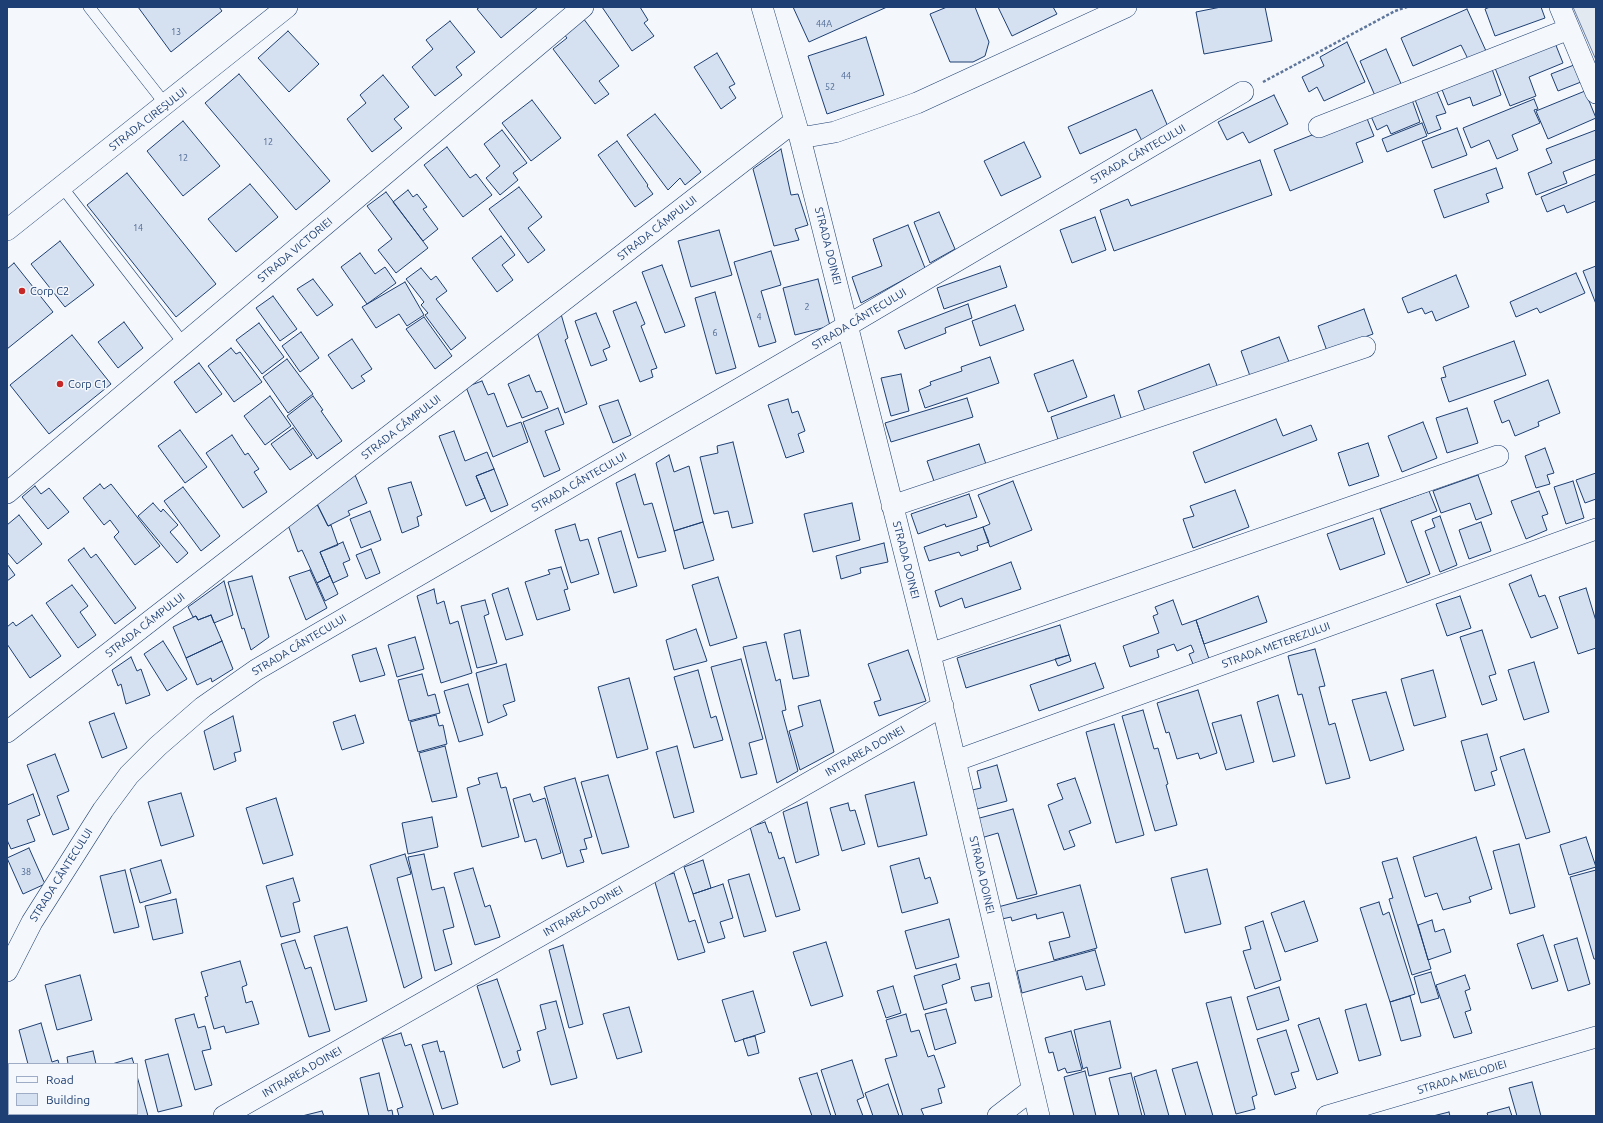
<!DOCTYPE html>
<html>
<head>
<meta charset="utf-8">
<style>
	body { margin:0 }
	#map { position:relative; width:1603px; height:1123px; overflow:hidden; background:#f4f7fb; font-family:Ubuntu,sans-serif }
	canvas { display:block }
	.frame { position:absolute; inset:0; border:8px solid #1d3f73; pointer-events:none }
	.legend { position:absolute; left:8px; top:1063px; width:130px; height:52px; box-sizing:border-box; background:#f4f7fb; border:1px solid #9eadc5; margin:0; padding:5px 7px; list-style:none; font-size:12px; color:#1d3f73 }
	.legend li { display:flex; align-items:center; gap:8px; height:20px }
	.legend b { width:20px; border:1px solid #9eadc5 }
</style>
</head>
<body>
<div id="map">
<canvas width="1603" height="1123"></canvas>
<div class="frame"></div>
<ul class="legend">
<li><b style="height:5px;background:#f4f7fb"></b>Road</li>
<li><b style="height:11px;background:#d5e0f0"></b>Building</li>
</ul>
</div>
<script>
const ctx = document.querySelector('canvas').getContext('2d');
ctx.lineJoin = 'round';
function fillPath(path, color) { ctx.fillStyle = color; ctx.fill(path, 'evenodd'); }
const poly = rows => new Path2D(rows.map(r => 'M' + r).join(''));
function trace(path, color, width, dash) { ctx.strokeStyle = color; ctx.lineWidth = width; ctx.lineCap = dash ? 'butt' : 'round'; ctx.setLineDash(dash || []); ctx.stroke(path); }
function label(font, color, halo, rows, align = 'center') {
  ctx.font = font + ' Ubuntu,sans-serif'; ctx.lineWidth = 3; ctx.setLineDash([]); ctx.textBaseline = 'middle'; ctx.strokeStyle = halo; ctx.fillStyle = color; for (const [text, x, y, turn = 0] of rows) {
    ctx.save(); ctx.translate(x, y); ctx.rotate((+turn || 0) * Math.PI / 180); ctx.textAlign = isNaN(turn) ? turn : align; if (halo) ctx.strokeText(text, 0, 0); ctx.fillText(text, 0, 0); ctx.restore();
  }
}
const green = poly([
	[1573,7,1596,7,1596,60,1573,7]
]);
const building = poly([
	[138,7,219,7,222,11,171,52,138,7],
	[480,7,538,7,501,38,477,9,480,7],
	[602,7,640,7,648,20,644,23,654,36,632,51,602,7],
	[793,7,887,7,809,42,793,7],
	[947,7,975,7,989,42,985,56,973,62,950,62,930,14,947,7],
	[998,7,1053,7,1057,14,1012,36,998,7],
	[1221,7,1265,7,1272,41,1204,54,1196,12,1221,7],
	[1490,7,1541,7,1545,18,1495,36,1485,9,1490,7],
	[1467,9,1486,51,1468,59,1461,45,1413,66,1401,38,1467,9],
	[583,18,619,66,599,81,609,94,595,104,553,49,567,38,563,33,583,18],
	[450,21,475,52,456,67,462,75,435,96,412,67,433,49,426,40,450,21],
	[288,31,319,64,289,92,258,58,288,31],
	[866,37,884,95,827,114,808,56,866,37],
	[1347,42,1365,82,1324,101,1317,87,1309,92,1302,77,1324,66,1320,57,1347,42],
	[1555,43,1563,63,1529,77,1536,96,1510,106,1495,68,1555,43],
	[1386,49,1402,86,1376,98,1360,61,1386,49],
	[717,53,735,84,729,87,736,98,721,109,694,67,717,53],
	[1574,65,1581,82,1558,91,1551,74,1574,65],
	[1492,69,1501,95,1473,106,1470,97,1448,105,1441,87,1492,69],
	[239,74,330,181,296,210,205,103,239,74],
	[383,75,409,107,394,119,402,128,372,152,347,119,366,103,360,95,383,75],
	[1436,89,1446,113,1436,116,1441,129,1428,134,1414,97,1436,89],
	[1152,90,1169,129,1142,141,1136,129,1080,154,1068,127,1152,90],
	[1585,91,1596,118,1548,139,1536,111,1585,91],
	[1274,95,1288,124,1249,143,1243,132,1227,140,1218,122,1274,95],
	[1411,97,1420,122,1391,134,1387,125,1377,130,1370,114,1411,97],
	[1534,99,1538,109,1534,110,1540,123,1512,135,1518,150,1497,159,1489,140,1471,148,1463,128,1534,99],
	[532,100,561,138,531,161,502,123,532,100],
	[655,114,701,172,685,185,680,178,668,190,627,135,655,114],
	[1366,116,1374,136,1356,143,1363,162,1290,191,1274,150,1345,122,1366,116],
	[183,121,220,166,183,196,147,151,183,121],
	[1422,123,1427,136,1387,152,1382,139,1422,123],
	[1457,128,1467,155,1432,168,1422,141,1457,128],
	[502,130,527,163,513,173,518,180,500,195,486,178,500,166,484,144,502,130],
	[1596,130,1596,159,1563,172,1567,183,1536,195,1528,173,1552,163,1546,149,1596,130],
	[617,141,648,185,647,186,653,194,635,207,598,155,617,141],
	[1024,142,1041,177,1001,196,984,161,1024,142],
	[447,147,470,178,476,174,492,195,463,217,424,165,447,147],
	[781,149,791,195,798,194,808,225,795,229,799,240,774,246,753,169,781,149],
	[1260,160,1272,195,1114,251,1100,210,1128,199,1131,206,1260,160],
	[1496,168,1503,188,1486,194,1489,202,1444,218,1434,190,1496,168],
	[127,173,216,284,176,317,87,205,127,173],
	[1596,174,1596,201,1567,213,1564,205,1547,212,1541,197,1596,174],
	[250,184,278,217,236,252,208,219,250,184],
	[519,187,542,217,528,228,545,250,528,263,489,209,519,187],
	[408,190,413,197,417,194,427,207,423,209,438,229,423,241,393,202,408,190],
	[386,192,428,248,396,273,378,250,392,239,367,206,386,192],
	[939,212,955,249,930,263,914,222,939,212],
	[1095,217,1106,250,1072,263,1060,230,1095,217],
	[908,225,925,268,861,303,852,277,882,266,873,239,908,225],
	[719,230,732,275,691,287,678,241,719,230],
	[501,236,515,255,502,265,513,280,497,292,472,258,501,236],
	[60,241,94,285,65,307,31,264,60,241],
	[771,251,781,285,761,291,776,342,759,347,734,262,771,251],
	[360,253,375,274,385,267,396,283,367,304,341,267,360,253],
	[14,263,53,312,7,349,7,269,14,263],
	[662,265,685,326,665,333,642,272,662,265],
	[1000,266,1007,287,944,309,937,288,1000,266],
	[1596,266,1596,304,1583,271,1596,266],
	[421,268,431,280,436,276,447,291,436,299,466,338,451,350,425,315,428,313,421,305,424,302,406,279,421,268],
	[1576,273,1585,293,1540,313,1537,308,1516,317,1510,302,1576,273],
	[1456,275,1469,307,1436,321,1432,311,1425,314,1422,308,1408,313,1402,298,1456,275],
	[313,279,333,305,317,316,297,289,313,279],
	[818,279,830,326,795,335,783,288,818,279],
	[405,282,424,315,407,326,399,314,376,328,362,307,405,282],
	[715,292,736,368,716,374,695,298,715,292],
	[273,296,297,329,280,341,256,308,273,296],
	[636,302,645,324,641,326,657,368,651,370,653,377,640,382,613,311,636,302],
	[968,304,972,318,945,328,946,333,905,349,898,331,968,304],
	[1015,305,1024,330,980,346,972,321,1015,305],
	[1364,309,1373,334,1327,351,1318,326,1364,309],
	[596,313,610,347,603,350,607,360,591,366,575,321,596,313],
	[561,314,568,338,565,340,587,404,565,413,537,332,561,314],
	[424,317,452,356,435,369,406,329,424,317],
	[124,322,143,348,118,368,98,342,124,322],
	[259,323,284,357,262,374,236,340,259,323],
	[301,332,319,358,300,372,282,346,301,332],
	[72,335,111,384,49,434,10,385,72,335],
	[1279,337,1289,362,1250,376,1241,351,1279,337],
	[352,339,372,369,361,376,365,381,352,389,328,355,352,339],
	[1514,341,1526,375,1449,402,1441,378,1446,377,1443,367,1514,341],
	[231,348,236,354,240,352,262,382,234,402,208,366,231,348],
	[990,357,999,383,925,408,919,390,931,385,930,382,962,371,961,367,990,357],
	[287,359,313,394,288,413,263,377,287,359],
	[1073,360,1087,397,1048,412,1034,374,1073,360],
	[199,363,222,394,196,413,174,382,199,363],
	[1209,364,1218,388,1146,414,1138,391,1209,364],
	[901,374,909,411,891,416,881,378,901,374],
	[529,375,536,392,541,391,548,408,522,418,508,384,529,375],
	[1548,380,1560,413,1538,422,1539,426,1515,436,1509,420,1502,423,1494,401,1548,380],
	[482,381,488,395,494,393,507,427,521,422,528,442,493,457,466,387,482,381],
	[1114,395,1123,424,1060,446,1051,417,1114,395],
	[270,396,291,426,265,445,244,416,270,396],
	[313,396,323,410,321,411,342,441,317,459,287,416,313,396],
	[967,398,973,417,891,442,885,423,967,398],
	[788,399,792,413,798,411,805,431,798,434,804,452,786,458,768,405,788,399],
	[618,400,631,435,613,443,599,406,618,400],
	[558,408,564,424,545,431,560,470,544,477,523,422,558,408],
	[1467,408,1478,443,1447,453,1436,418,1467,408],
	[1276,419,1283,436,1311,425,1317,440,1205,483,1193,452,1276,419],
	[1423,422,1437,458,1402,472,1388,436,1423,422],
	[293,428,312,455,290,470,271,444,293,428],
	[180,430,207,467,185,483,158,446,180,430],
	[454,431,465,461,487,452,494,469,476,476,485,498,466,506,439,436,454,431],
	[232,435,245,455,248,453,259,469,254,472,267,492,243,508,206,453,232,435],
	[733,442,753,523,732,528,728,511,714,514,700,457,718,453,717,446,733,442],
	[1368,443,1379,476,1349,486,1338,453,1368,443],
	[979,444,988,470,936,487,927,461,979,444],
	[1545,448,1554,473,1547,475,1550,484,1536,488,1525,456,1545,448],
	[669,455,674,472,689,466,703,522,674,531,656,463,669,455],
	[494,469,508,505,491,512,476,476,494,469],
	[1596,473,1596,499,1585,503,1576,480,1596,473],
	[635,474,644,505,652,503,666,551,638,558,616,483,635,474],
	[355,475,367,503,348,511,350,515,328,526,317,504,355,475],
	[1478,475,1492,514,1476,520,1470,503,1441,513,1433,491,1478,475],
	[1013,481,1032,530,990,547,983,527,990,524,978,495,1013,481],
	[1573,481,1584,518,1566,524,1554,487,1573,481],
	[411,482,422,515,417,517,419,526,402,533,388,488,411,482],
	[100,484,104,489,111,484,160,546,135,565,114,537,119,532,110,520,104,525,83,498,100,484],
	[35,486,41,494,49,488,69,512,48,529,22,497,35,486],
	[183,487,220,536,201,551,164,501,183,487],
	[1235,490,1249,527,1193,548,1183,519,1194,516,1190,506,1235,490],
	[1429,491,1437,511,1411,521,1430,574,1407,583,1380,509,1429,491],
	[1539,491,1548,514,1542,516,1547,530,1526,539,1511,501,1539,491],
	[969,494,977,517,946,527,945,524,918,534,911,514,969,494],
	[153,503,161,512,163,509,178,525,170,532,188,553,177,563,138,516,153,503],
	[852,503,860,540,813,552,804,514,852,503],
	[317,504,328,526,331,525,338,545,320,552,330,576,317,583,302,550,298,552,288,525,317,504],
	[370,511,381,540,361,548,350,519,370,511],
	[19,515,42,544,17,564,7,552,7,525,19,515],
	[1440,516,1457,565,1440,572,1425,531,1435,527,1432,519,1440,516],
	[1373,518,1385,554,1340,570,1327,534,1373,518],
	[703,522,714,560,684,569,674,531,703,522],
	[1481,522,1491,551,1469,559,1459,530,1481,522],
	[575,524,580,541,588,539,599,574,571,583,555,530,575,524],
	[983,527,989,542,977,546,978,550,961,556,959,552,929,561,924,547,983,527],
	[621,531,637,586,614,593,598,538,621,531],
	[343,542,350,560,343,563,348,576,333,583,320,552,343,542],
	[884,543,888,562,860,568,861,573,841,579,836,556,884,543],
	[84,548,91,558,96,554,136,608,115,624,68,560,84,548],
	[371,549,380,573,366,579,356,555,371,549],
	[1011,562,1021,589,965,608,962,598,940,607,935,591,1011,562],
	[7,564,15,575,7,581,7,564],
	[561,567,568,589,564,590,570,610,537,620,525,582,550,574,548,570,561,567],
	[310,570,327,608,306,620,289,577,310,570],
	[1531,575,1539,597,1545,595,1558,628,1531,638,1509,584,1531,575],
	[252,576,269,637,251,650,244,628,242,629,228,582,252,576],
	[330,576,338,594,325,601,317,583,330,576],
	[718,577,737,638,710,646,692,585,718,577],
	[224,581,233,615,214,623,211,615,198,620,196,616,193,617,188,607,224,581],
	[72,585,88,606,80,612,96,635,78,648,46,603,72,585],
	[508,588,523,635,506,640,492,594,508,588],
	[1586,588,1596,621,1596,648,1578,654,1559,597,1586,588],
	[434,589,437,604,444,601,450,624,458,621,472,673,441,683,417,596,434,589],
	[1258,596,1267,622,1204,644,1196,620,1258,596],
	[1460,596,1471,628,1447,636,1436,604,1460,596],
	[485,600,489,614,484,616,497,663,477,668,461,606,485,600],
	[1173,600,1182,625,1196,620,1209,659,1193,664,1189,654,1194,652,1191,645,1177,651,1174,644,1157,650,1159,657,1130,667,1123,646,1159,633,1153,616,1158,614,1155,607,1173,600],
	[32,615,61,656,30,678,7,644,7,627,13,622,16,626,32,615],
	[211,615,222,641,186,658,173,627,196,616,198,620,211,615],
	[1060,625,1069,655,966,688,957,658,1060,625],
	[696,629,707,661,674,670,666,640,696,629],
	[800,630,809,676,793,679,784,634,800,630],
	[1482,630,1496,674,1489,676,1497,700,1482,705,1460,637,1482,630],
	[415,637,424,669,397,677,388,645,415,637],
	[163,641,187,679,167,691,144,654,163,641],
	[222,641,233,669,212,682,211,678,197,685,186,658,222,641],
	[766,642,776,681,780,679,786,710,782,711,798,771,777,783,743,647,766,642],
	[376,648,385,675,360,682,352,655,376,648],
	[1315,649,1325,686,1319,687,1329,725,1335,723,1350,778,1326,784,1302,694,1298,695,1288,656,1315,649],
	[908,650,926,701,879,716,874,702,881,700,868,664,908,650],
	[1069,655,1071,661,1058,666,1055,659,1069,655],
	[131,657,137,671,141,669,150,695,126,704,121,684,118,686,112,670,131,657],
	[741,659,763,739,749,743,757,774,741,778,711,667,741,659],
	[1534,662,1549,712,1524,720,1508,670,1534,662],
	[1095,663,1104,688,1039,711,1030,685,1095,663],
	[506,664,515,701,503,705,507,715,488,723,476,673,506,664],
	[698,670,711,718,716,716,723,740,694,748,674,677,698,670],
	[1433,670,1446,717,1414,726,1401,679,1433,670],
	[422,674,428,696,435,694,440,713,409,721,398,680,422,674],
	[629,678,648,749,617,758,598,687,629,678],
	[468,684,483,735,459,742,444,691,468,684],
	[1198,690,1217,753,1200,759,1198,753,1177,759,1169,732,1166,733,1157,703,1198,690],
	[1386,692,1404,750,1370,761,1352,700,1386,692],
	[1278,695,1295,756,1273,762,1257,702,1278,695],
	[820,700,834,752,800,770,789,731,803,726,798,706,820,700],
	[1143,710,1154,749,1158,748,1168,784,1166,785,1177,825,1155,831,1122,716,1143,710],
	[114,713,127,748,102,758,89,722,114,713],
	[355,715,364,743,342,750,333,722,355,715],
	[436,715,439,726,443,725,447,744,418,752,410,722,436,715],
	[1241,715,1254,762,1226,770,1212,723,1241,715],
	[233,716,241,751,234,753,236,761,214,770,204,731,233,716],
	[1114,724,1144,835,1116,843,1086,732,1114,724],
	[1487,734,1497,770,1491,772,1495,785,1475,791,1461,741,1487,734],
	[445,746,457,797,432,802,419,753,445,746],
	[677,746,694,812,674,818,656,752,677,746],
	[1524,749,1550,832,1526,839,1500,757,1524,749],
	[55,754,69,791,57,796,69,829,53,835,27,765,55,754],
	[997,765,1007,801,977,809,972,790,981,788,977,771,997,765],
	[497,773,501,788,506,787,519,837,482,847,467,788,480,784,478,778,497,773],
	[608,775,629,847,602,854,581,782,608,775],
	[575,778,592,837,584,839,587,849,580,850,584,862,567,867,544,787,575,778],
	[1075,778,1091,823,1069,831,1075,846,1064,850,1048,805,1063,799,1057,784,1075,778],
	[914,782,927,835,878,847,865,795,914,782],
	[181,793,194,836,161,846,148,802,181,793],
	[33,794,40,815,27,820,35,841,11,849,7,840,7,805,33,794],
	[530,794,533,802,545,798,561,853,542,859,536,839,525,842,513,799,530,794],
	[276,798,293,855,263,864,246,808,276,798],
	[807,802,819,855,796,863,783,812,807,802],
	[848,803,850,811,855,810,865,844,842,851,830,808,848,803],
	[1013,809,1037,894,1017,899,998,833,981,838,976,819,1013,809],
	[432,817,438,847,408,854,402,823,432,817],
	[765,822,769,833,771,832,779,859,784,857,800,910,776,917,750,827,765,822],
	[1476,837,1492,889,1469,897,1471,902,1443,910,1437,893,1425,897,1413,857,1476,837],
	[1586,837,1596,867,1569,875,1560,845,1586,837],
	[1519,844,1535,907,1510,914,1493,851,1519,844],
	[29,848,45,884,23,894,7,858,29,848],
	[405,854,411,874,397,878,422,978,404,988,370,865,405,854],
	[424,854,432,890,444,887,454,927,443,930,452,964,435,971,408,857,424,854],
	[919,858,925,879,930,877,938,903,902,913,890,866,919,858],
	[1397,858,1431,969,1412,975,1389,899,1393,898,1382,862,1397,858],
	[161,860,171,893,140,903,130,869,161,860],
	[703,860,711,888,693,894,684,867,703,860],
	[473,868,485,907,490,905,500,937,475,945,454,873,473,868],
	[1207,869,1221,924,1185,933,1171,878,1207,869],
	[125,870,139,927,114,933,100,876,125,870],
	[1596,870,1596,959,1594,959,1570,877,1596,870],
	[674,873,689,922,695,920,705,952,678,960,654,879,674,873],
	[749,874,766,931,744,937,728,880,749,874],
	[293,878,300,901,293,903,300,932,281,937,266,886,293,878],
	[723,884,733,918,720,922,725,938,708,943,693,894,723,884],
	[1080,885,1097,948,1054,960,1049,942,1070,937,1063,912,1037,919,1036,914,1012,921,1011,917,1002,919,998,907,1080,885],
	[176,899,183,933,153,940,145,906,176,899],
	[1304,901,1318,941,1285,952,1271,913,1304,901],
	[1379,902,1383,915,1389,912,1415,994,1390,1002,1360,908,1379,902],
	[949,919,959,957,916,969,905,931,949,919],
	[1432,920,1435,932,1444,929,1451,952,1428,960,1418,925,1432,920],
	[1263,921,1281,980,1255,989,1243,951,1251,949,1245,927,1263,921],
	[347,927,367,1001,335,1010,314,936,347,927],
	[1543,935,1558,981,1532,989,1517,944,1543,935],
	[1577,938,1590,984,1568,991,1554,945,1577,938],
	[295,940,305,969,311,967,330,1031,309,1037,281,944,295,940],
	[826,942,843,996,811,1006,793,952,826,942],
	[563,945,583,1024,569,1028,549,950,563,945],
	[1095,950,1105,985,1086,990,1082,976,1022,993,1017,971,1095,950],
	[240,961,247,985,242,987,246,1003,252,1001,259,1024,226,1033,224,1026,214,1029,205,997,208,996,201,972,240,961],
	[956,964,960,979,942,985,947,1003,924,1010,914,976,956,964],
	[1431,972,1439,998,1421,1003,1414,977,1431,972],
	[80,975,92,1020,57,1030,45,985,80,975],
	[1465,975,1470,989,1465,991,1471,1010,1465,1012,1472,1033,1454,1038,1436,985,1465,975],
	[497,979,521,1050,517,1051,520,1061,503,1068,477,986,497,979],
	[989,983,992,997,975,1001,971,987,989,983],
	[893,986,901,1013,886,1018,877,991,893,986],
	[1279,987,1289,1020,1257,1030,1247,997,1279,987],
	[753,991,765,1032,735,1042,722,1000,753,991],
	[1410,996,1421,1036,1401,1041,1390,1002,1410,996],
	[1231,997,1257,1095,1252,1097,1255,1109,1236,1114,1206,1003,1231,997],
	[556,1001,577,1078,551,1085,537,1032,546,1029,540,1005,556,1001],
	[1366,1004,1381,1055,1359,1061,1345,1010,1366,1004],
	[629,1007,642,1052,617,1059,603,1014,629,1007],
	[946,1009,956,1043,935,1050,925,1014,946,1009],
	[194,1014,198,1028,205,1026,211,1049,202,1051,212,1085,195,1090,175,1019,194,1014],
	[906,1014,911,1032,919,1030,928,1057,934,1055,945,1087,938,1089,942,1103,921,1109,924,1116,903,1116,885,1059,897,1056,886,1020,906,1014],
	[1319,1018,1338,1073,1317,1080,1298,1025,1319,1018],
	[1110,1021,1121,1068,1089,1076,1087,1067,1083,1069,1074,1030,1110,1021],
	[41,1023,52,1062,58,1060,59,1064,28,1064,19,1030,41,1023],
	[1286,1030,1299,1071,1291,1073,1296,1088,1275,1095,1257,1039,1286,1030],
	[1071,1031,1082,1070,1067,1073,1065,1068,1058,1071,1053,1052,1049,1053,1045,1038,1071,1031],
	[401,1033,405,1046,411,1044,434,1116,399,1116,397,1109,403,1107,382,1039,401,1033],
	[755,1036,759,1053,748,1056,743,1039,755,1036],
	[437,1041,440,1052,444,1051,458,1104,442,1109,422,1045,437,1041],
	[93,1051,96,1064,68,1064,67,1057,93,1051],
	[168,1054,182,1106,158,1112,145,1060,168,1054],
	[132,1058,134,1064,112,1064,132,1058],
	[852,1060,864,1097,857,1100,863,1116,836,1116,821,1070,852,1060],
	[1197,1062,1213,1116,1186,1116,1172,1069,1197,1062],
	[1156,1070,1169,1116,1145,1116,1134,1077,1156,1070],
	[1085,1071,1096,1116,1074,1116,1064,1077,1085,1071],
	[379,1073,388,1111,392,1110,393,1116,369,1116,360,1078,379,1073],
	[817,1073,831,1116,812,1116,799,1078,817,1073],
	[1131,1073,1142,1116,1119,1116,1109,1078,1131,1073],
	[137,1076,148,1116,123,1116,122,1114,137,1114,137,1076],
	[1532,1082,1541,1116,1517,1116,1509,1088,1532,1082],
	[888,1084,899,1116,873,1116,865,1093,888,1084],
	[1509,1107,1512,1116,1488,1116,1487,1113,1509,1107],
	[322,1111,324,1116,302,1116,322,1111],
	[1449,1112,1450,1116,1433,1116,1449,1112],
	[43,1114,75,1114,76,1116,38,1116,43,1114],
	[81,1114,108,1114,109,1116,82,1116,81,1114]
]);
const path = poly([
	[1263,82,1395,11,1407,7]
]);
const service = poly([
	[89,7,166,105],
	[62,187,184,344]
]);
const minor = poly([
	[762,7,800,138,930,654,1039,1116],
	[1560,7,1596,93],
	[1319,127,1569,29],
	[800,138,835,132,917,103,1126,7],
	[7,230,287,7],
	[7,493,583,7],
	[892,506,1365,347],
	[930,654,1498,456],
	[7,732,795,121],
	[955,761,1596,529],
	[7,971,32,922,103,810,129,775,158,746,203,707,256,670,828,337,1243,92],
	[224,1116,943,706],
	[998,1116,1033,1089],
	[1327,1116,1596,1037]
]);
const markers = [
	[22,291,4,"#c62828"],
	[60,384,4,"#c62828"]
];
const numberNames = [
	["44A",824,24],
	["13",176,32],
	["44",846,76],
	["52",830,87],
	["12",268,142],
	["12",183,158],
	["14",138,228],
	["2",807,307],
	["4",759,317],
	["6",715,333],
	["38",26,872]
];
const streetNames = [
	["STRADA CIREȘULUI",148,119,-38],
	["STRADA CÂNTECULUI",1138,154,-30],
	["STRADA CÂMPULUI",657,228,-38],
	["STRADA DOINEI",828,246,76],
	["STRADA VICTORIEI",295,250,-40],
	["STRADA CÂNTECULUI",859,319,-31],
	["STRADA CÂMPULUI",401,427,-38],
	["STRADA CÂNTECULUI",579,482,-30],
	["STRADA DOINEI",906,560,76],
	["STRADA CÂMPULUI",145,625,-38],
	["STRADA CÂNTECULUI",299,645,-31],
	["STRADA METEREZULUI",1276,645,-20],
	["INTRAREA DOINEI",865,751,-30],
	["STRADA CÂNTECULUI",61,875,-58],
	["STRADA DOINEI",982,875,77],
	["INTRAREA DOINEI",583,911,-30],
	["INTRAREA DOINEI",302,1072,-30],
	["STRADA MELODIEI",1462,1077,-17]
];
const poiNames = [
	["Corp C2",30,291],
	["Corp C1",68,384]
];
fillPath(green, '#e3e9f0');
trace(green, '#687fa3', 1);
fillPath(building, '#d5e0f0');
trace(building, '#1d3f73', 1);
trace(service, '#1d3f73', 12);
trace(minor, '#1d3f73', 22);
trace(path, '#5e769c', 2.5, [3, 2]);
trace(service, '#f4f7fb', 11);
trace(minor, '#f4f7fb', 21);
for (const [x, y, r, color] of markers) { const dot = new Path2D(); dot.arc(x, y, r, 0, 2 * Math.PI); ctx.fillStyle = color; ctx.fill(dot); trace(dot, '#f4f7fb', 1.5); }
label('9px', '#4b6792', null, numberNames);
label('11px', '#1d3f73', '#f4f7fb', streetNames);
label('11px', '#1d3f73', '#f4f7fb', poiNames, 'left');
</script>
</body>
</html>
